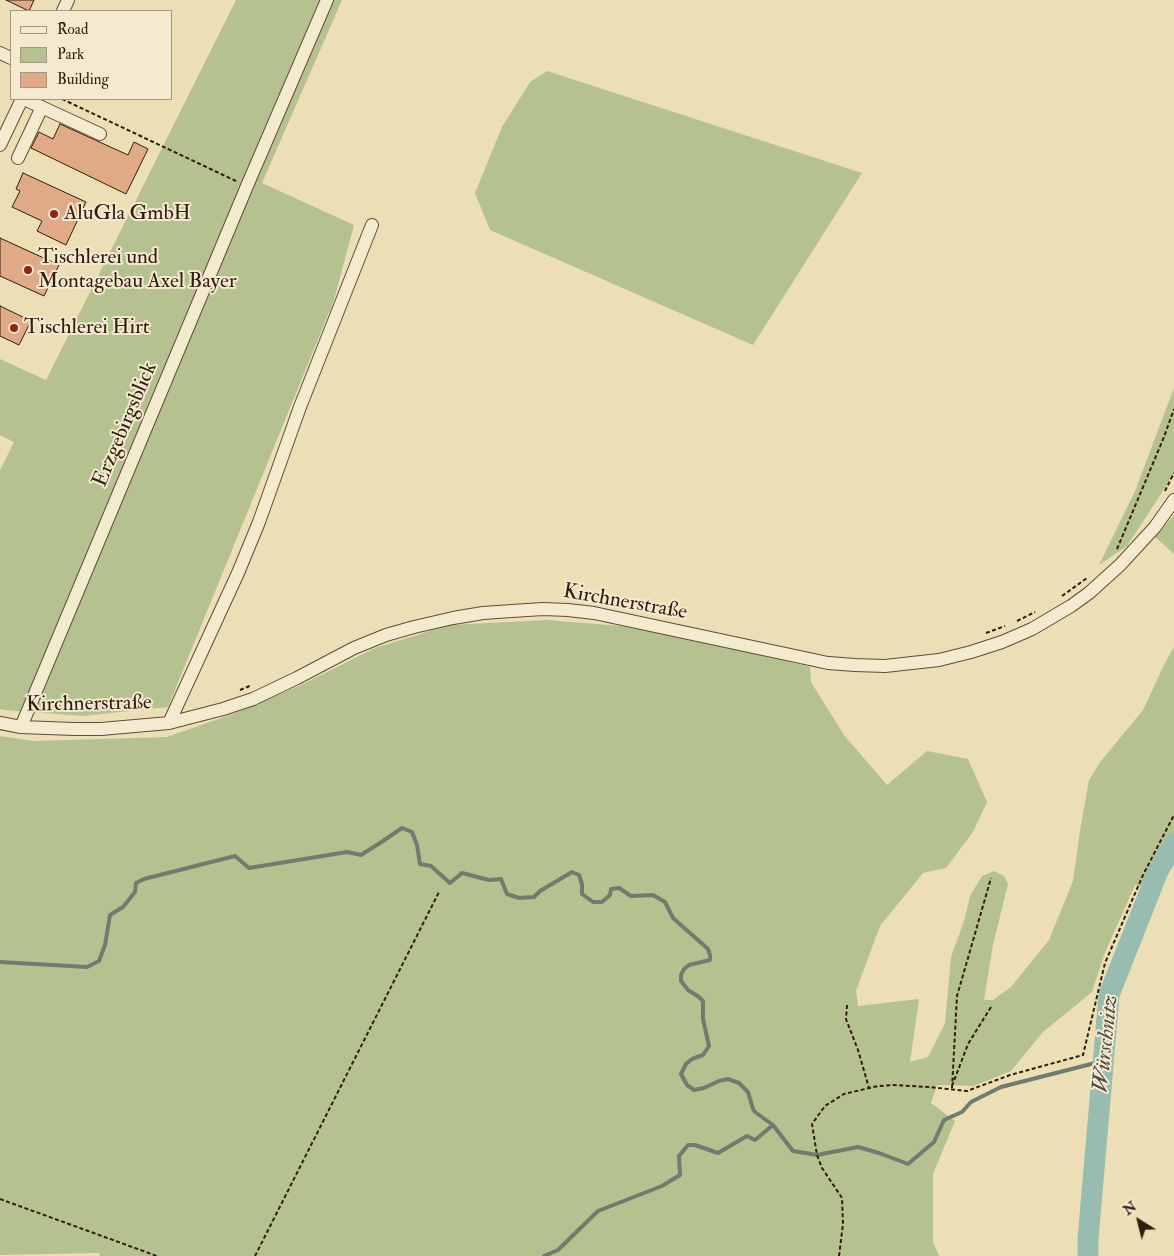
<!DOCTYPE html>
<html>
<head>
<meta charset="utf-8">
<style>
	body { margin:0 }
	#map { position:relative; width:1174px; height:1256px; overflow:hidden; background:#ecdfb5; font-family:"IM FELL Double Pica",serif }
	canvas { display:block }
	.legend { position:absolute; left:10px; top:10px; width:162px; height:90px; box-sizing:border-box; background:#f3eacf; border:1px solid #a69782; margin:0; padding:6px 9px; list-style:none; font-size:15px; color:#321b0f }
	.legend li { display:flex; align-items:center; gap:10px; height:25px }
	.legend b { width:25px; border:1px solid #a69782 }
	.north { position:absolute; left:1114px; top:1196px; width:50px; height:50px; -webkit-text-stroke:4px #f3eacf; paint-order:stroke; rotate:324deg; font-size:14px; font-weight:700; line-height:20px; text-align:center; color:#321b0f }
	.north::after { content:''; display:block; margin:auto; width:18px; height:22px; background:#321b0f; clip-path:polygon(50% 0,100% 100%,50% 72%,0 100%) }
</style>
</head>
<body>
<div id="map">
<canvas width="1174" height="1256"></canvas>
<ul class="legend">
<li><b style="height:6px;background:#f3eacf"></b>Road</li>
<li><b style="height:14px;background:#b5c290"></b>Park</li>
<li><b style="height:14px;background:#e1aa86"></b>Building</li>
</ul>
<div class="north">N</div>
</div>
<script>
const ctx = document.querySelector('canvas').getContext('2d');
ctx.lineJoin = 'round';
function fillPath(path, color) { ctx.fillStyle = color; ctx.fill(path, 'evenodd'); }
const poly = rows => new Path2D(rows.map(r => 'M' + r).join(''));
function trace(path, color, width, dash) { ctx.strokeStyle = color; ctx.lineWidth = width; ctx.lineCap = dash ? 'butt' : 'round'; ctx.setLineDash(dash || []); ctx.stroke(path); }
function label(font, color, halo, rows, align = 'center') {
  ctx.font = font + ' "IM FELL Double Pica",serif'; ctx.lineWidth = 4; ctx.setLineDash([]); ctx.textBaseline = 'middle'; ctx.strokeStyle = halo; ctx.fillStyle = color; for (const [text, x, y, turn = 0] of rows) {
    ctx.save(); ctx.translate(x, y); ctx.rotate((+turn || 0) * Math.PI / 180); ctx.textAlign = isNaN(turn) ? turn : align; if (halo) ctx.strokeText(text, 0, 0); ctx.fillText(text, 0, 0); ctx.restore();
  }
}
const green = poly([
	[236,0,342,0,262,183,354,225,334,300,168,707,83,716,4,710,0,709,0,470,14,442,0,435,0,359,46,380],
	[547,71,862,173,753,345,490,230,475,193,502,127,530,82],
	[1174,388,1174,474,1127,546,1099,565,1135,491],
	[1174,515,1174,554,1155,537],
	[547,620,621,626,693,639,810,667,811,682,844,735,887,785,927,751,968,759,987,802,973,832,946,868,923,873,880,926,856,991,858,1006,919,999,910,1062,928,1057,945,1023,951,957,964,921,970,896,982,876,994,871,1004,876,1008,884,993,945,984,1000,993,1000,1011,987,1049,940,1073,881,1080,831,1089,780,1101,761,1143,710,1165,663,1174,647,1174,838,1158,862,1147,889,1135,885,1104,955,1092,992,1043,1032,1011,1071,974,1086,937,1085,931,1103,955,1121,933,1174,933,1242,939,1256,100,1256,99,1253,0,1255,0,736,33,741,167,737,238,712,301,685,375,648,449,625]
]);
const stream = poly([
	[0,962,87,967,99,961,105,945,110,915,123,907,135,892,136,883,144,879,235,856,249,868,347,852,361,855,383,841,402,828,412,832,417,845,420,864,431,866,450,883,462,873,489,880,501,879,507,894,519,898,534,897,540,891,572,872,579,875,582,884,582,894,593,902,602,902,610,895,611,889,619,888,631,896,653,895,665,902,673,918,708,949,710,955,710,960,689,965,684,969,681,975,681,981,688,990,699,997,703,1001,703,1019,709,1046,703,1055,692,1059,686,1064,681,1074,687,1085,694,1090,704,1088,719,1081,728,1079,739,1083,748,1092,753,1109,755,1112,773,1125,793,1151,817,1155,858,1147,879,1153,908,1164,934,1142,944,1120,962,1112,971,1102,1001,1087,1103,1061],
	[544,1256,558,1250,598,1211,662,1186,680,1175,679,1156,688,1145,695,1145,718,1153,747,1136,755,1140,773,1125]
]);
const river = poly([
	[1088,1256,1088,1239,1109,995,1158,871,1174,844]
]);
const building = poly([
	[6,0,34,0,29,11,6,0],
	[60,124,128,155,134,142,148,149,126,194,31,148,39,132,53,139,60,124],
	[23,173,86,202,66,245,37,231,42,221,12,207,20,191,16,189,23,173],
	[0,238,59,265,44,296,0,276,0,238],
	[0,306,31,321,19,345,0,336,0,306]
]);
const path = poly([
	[62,99,236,181],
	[1165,491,1174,473],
	[1117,549,1164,437,1174,409],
	[1062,596,1087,578],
	[1017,621,1035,612],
	[986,633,1005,626],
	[240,690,252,685],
	[847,1005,846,1019,858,1050,869,1088],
	[952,1086,968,1044,991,1007],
	[952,1088,957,996,991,878],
	[0,1199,157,1256],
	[255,1256,439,892],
	[839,1256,843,1224,842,1198,822,1168,817,1155,812,1124,825,1106,844,1094,878,1086,894,1085,929,1087,967,1091,1010,1075,1083,1055,1105,963,1143,875,1174,815]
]);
const minor = poly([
	[63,11,68,0],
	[0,53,11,58],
	[24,99,100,134],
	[0,145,22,99],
	[18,158,42,107],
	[0,723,21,727,74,729,101,729,169,723,223,709,253,699,297,678,354,648,386,635,414,627,453,618,483,613,512,611,543,609,568,610,594,613,828,663,855,665,885,666,939,660,971,652,1002,642,1032,629,1071,606,1089,593,1120,565,1155,527,1174,500],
	[169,723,238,573,259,522,300,407,372,225],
	[21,727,247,186,327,0]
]);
const markers = [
	[54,214,5,"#8f2418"],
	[28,270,5,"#8f2418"],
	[14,328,5,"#8f2418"]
];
const poiNames = [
	["AluGla GmbH",64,214],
	["Tischlerei und",38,258],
	["Montagebau Axel Bayer",38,282],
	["Tischlerei Hirt",24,328]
];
const streetNames = [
	["Erzgebirgsblick",126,425,-67],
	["Kirchnerstraße",625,603,10],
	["Kirchnerstraße",89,705,-1]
];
const waterNames = [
	["Würschnitz",1107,1044,-84]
];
fillPath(green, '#b5c290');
trace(stream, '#707c70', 4);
trace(river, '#99bcb1', 21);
fillPath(building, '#e1aa86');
trace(building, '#321b0f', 1);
trace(minor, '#604c38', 14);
trace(path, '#321b0f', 2, [4, 2.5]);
trace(minor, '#f3eacf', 12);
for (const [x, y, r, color] of markers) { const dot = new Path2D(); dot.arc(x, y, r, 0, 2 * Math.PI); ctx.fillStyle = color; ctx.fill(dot); trace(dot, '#f3eacf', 2); }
label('21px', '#321b0f', '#f3eacf', poiNames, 'left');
label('21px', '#321b0f', '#f3eacf', streetNames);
label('italic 22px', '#514b40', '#f3eacf', waterNames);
</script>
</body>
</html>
